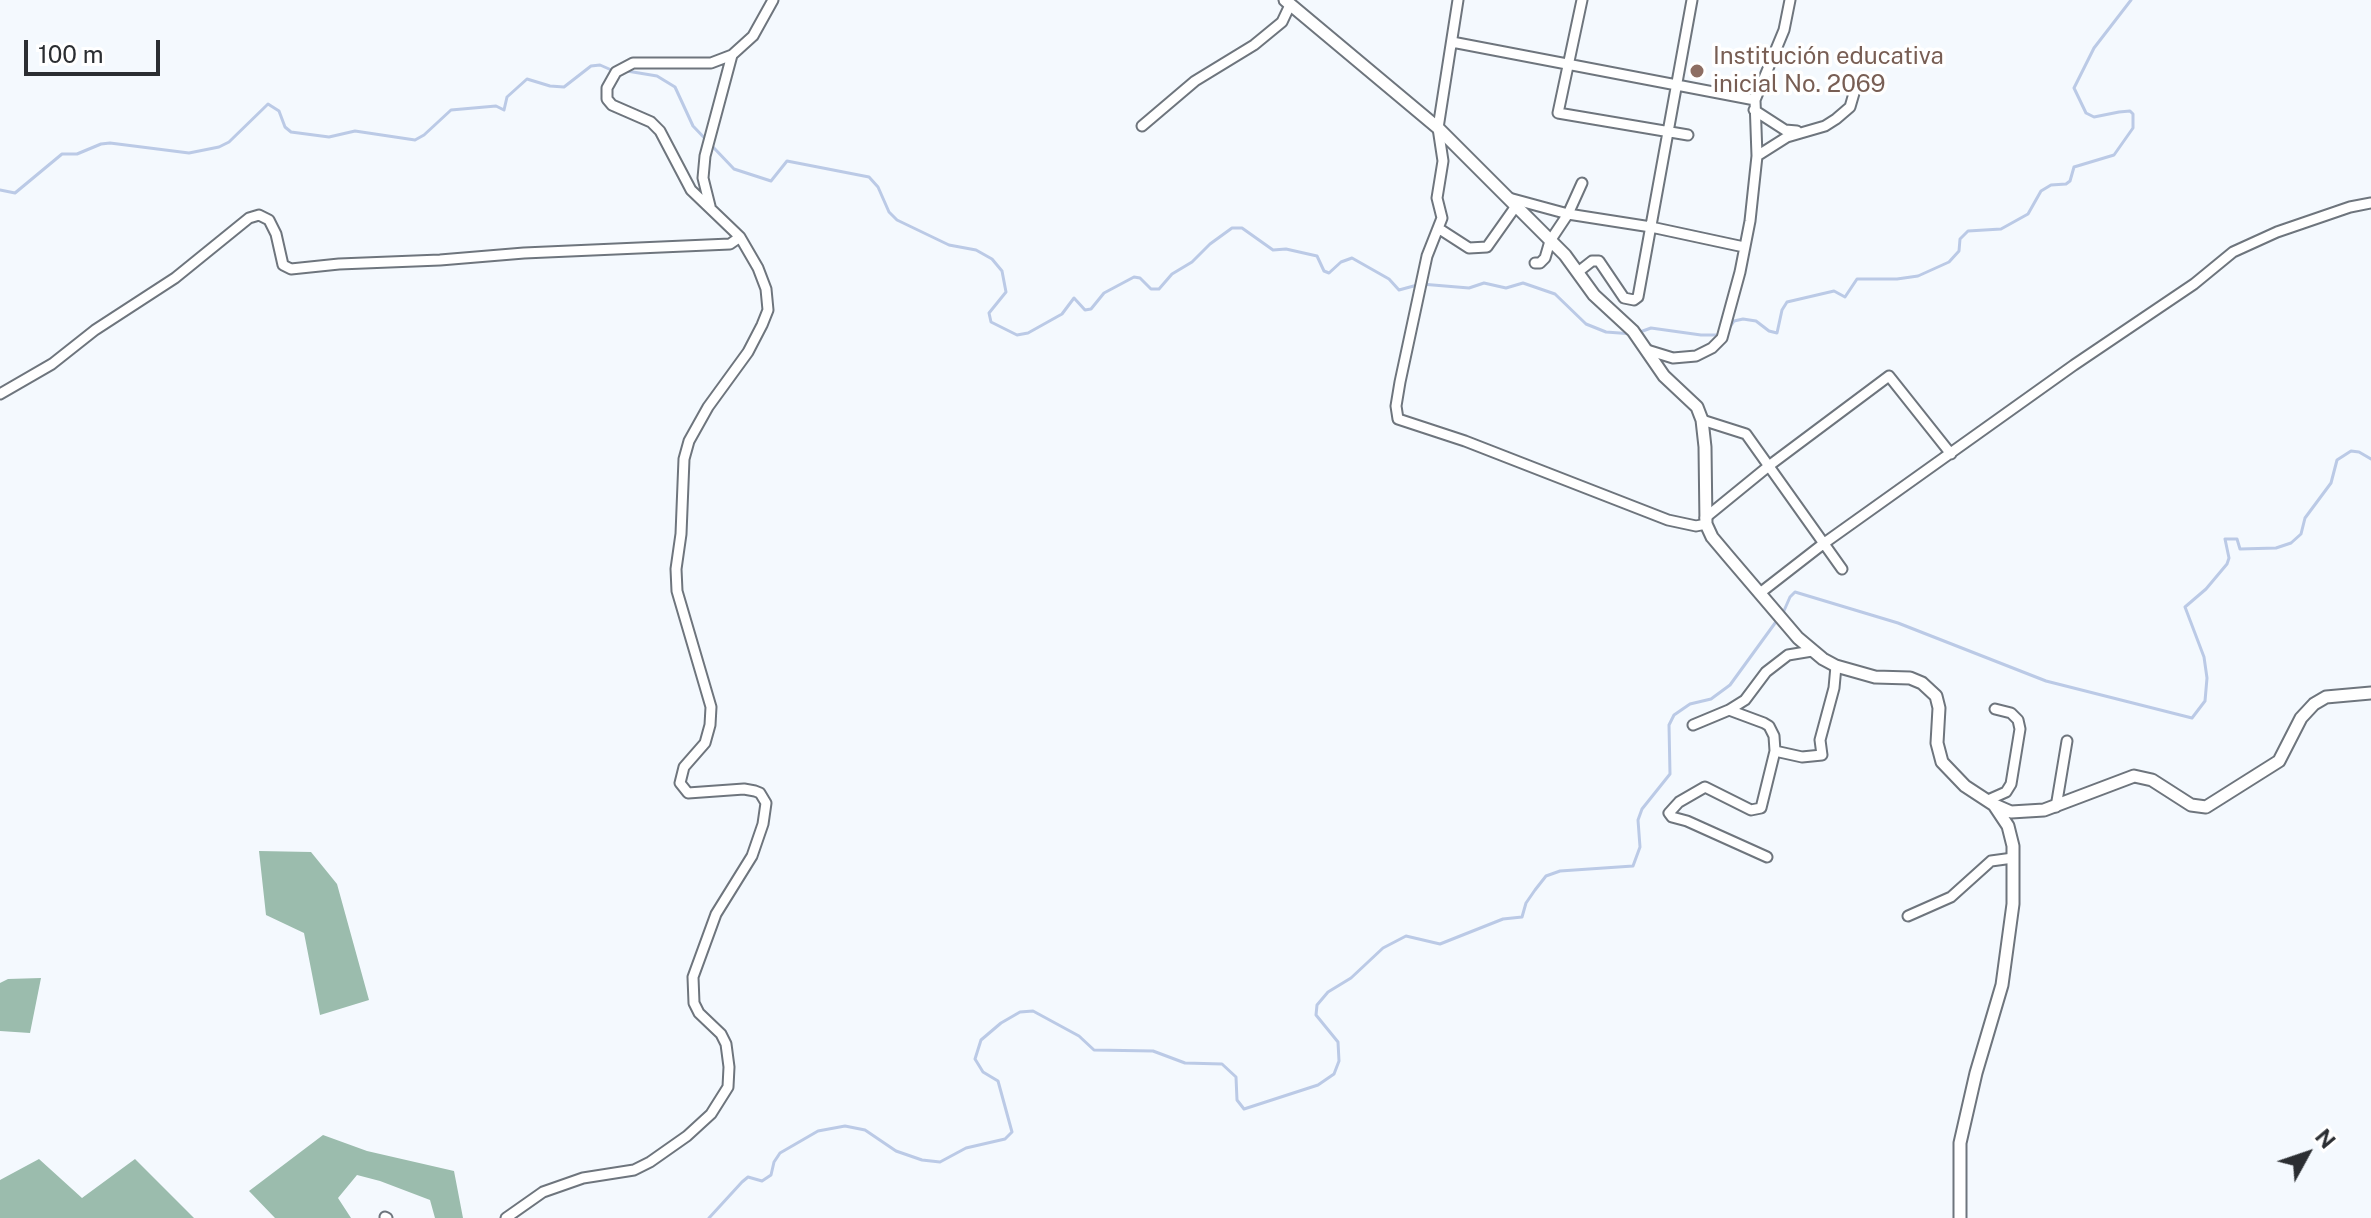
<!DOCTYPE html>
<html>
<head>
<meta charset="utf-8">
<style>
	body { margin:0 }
	#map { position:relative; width:2371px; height:1218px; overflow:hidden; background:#f4f9fe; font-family:"Public Sans",sans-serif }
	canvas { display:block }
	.north { position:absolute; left:2267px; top:1114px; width:80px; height:80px; -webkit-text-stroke:6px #fff; paint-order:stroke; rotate:50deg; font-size:22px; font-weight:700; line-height:32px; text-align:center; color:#2b2e32 }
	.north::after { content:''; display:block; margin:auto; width:28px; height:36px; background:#2b2e32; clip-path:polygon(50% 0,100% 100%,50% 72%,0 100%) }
	.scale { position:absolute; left:24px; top:40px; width:136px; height:36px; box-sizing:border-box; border:4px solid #2b2e32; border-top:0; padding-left:10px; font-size:24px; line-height:28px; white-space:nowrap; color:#2b2e32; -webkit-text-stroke:6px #fff; paint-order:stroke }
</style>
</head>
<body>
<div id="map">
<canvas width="2371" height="1218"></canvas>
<div class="north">N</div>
<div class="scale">100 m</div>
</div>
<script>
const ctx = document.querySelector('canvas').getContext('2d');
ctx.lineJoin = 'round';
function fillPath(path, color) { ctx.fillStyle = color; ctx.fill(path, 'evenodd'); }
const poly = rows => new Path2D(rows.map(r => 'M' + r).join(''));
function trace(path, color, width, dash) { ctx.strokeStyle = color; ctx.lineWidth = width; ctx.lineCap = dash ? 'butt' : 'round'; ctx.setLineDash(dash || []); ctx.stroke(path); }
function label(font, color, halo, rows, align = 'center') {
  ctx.font = font + ' "Public Sans",sans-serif'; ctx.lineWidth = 7; ctx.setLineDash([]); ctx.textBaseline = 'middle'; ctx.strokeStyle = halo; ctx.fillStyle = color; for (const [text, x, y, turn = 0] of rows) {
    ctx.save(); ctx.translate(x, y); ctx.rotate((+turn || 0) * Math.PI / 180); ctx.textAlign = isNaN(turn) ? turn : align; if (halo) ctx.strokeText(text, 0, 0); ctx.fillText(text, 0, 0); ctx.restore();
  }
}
const forest = poly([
	[259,851,311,852,337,884,369,1000,320,1015,304,933,266,915],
	[41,978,30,1033,0,1031,0,983,8,979],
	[323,1135,367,1151,454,1171,463,1218,435,1218,430,1200,380,1181,357,1175,338,1198,351,1218,275,1218,249,1191],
	[39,1159,82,1198,135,1159,194,1218,0,1218,0,1180]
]);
const stream = poly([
	[627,71,657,76,675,87,693,126,734,169,771,181,787,161,869,177,878,187,889,212,897,220,949,245,976,250,992,259,1002,271,1006,292,989,313,991,322,1017,335,1028,333,1062,314,1074,298,1085,310,1091,309,1104,293,1134,277,1140,278,1151,289,1159,289,1172,274,1192,262,1210,244,1232,228,1242,228,1273,250,1286,249,1317,256,1324,271,1329,273,1341,262,1352,258,1389,279,1399,290,1421,284,1469,288,1484,283,1506,288,1523,283,1555,294,1586,324,1606,332,1633,334],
	[0,190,15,193,62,154,77,154,101,144,110,143,189,153,219,147,229,142,268,104,279,111,285,127,291,132,329,137,355,131,415,140,424,135,451,110,496,106,504,110,507,97,527,79,550,86,564,87,591,66,600,65,616,72],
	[1728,330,1734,321,1743,319,1756,321,1769,331,1777,333,1782,310,1787,302,1834,291,1845,297,1857,279,1897,279,1918,276,1949,262,1959,251,1960,239,1968,231,2001,229,2028,214,2041,191,2051,185,2066,184,2070,181,2074,167,2114,155,2133,128,2133,114,2130,111,2119,112,2094,117,2086,113,2074,88,2094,48,2131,0],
	[1640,332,1651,328,1701,335,1719,335],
	[1783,613,1790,597,1795,592,1898,623,2046,681,2192,718,2205,701,2207,678,2204,657,2185,607,2206,589,2227,564,2229,558,2225,539,2237,539,2240,549,2276,548,2291,543,2301,534,2305,518,2331,483,2337,460,2351,451,2359,452,2371,459],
	[709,1218,742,1182,748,1177,762,1181,771,1175,774,1162,780,1153,818,1131,845,1126,865,1130,896,1151,922,1160,940,1162,966,1148,1005,1139,1012,1132,998,1081,983,1072,975,1059,981,1040,1001,1023,1020,1012,1033,1011,1079,1036,1094,1050,1153,1051,1185,1063,1222,1064,1236,1077,1237,1100,1244,1109,1318,1085,1334,1074,1339,1061,1338,1042,1316,1015,1317,1005,1328,992,1351,978,1383,948,1406,936,1440,944,1503,919,1522,917,1526,903,1535,890,1546,876,1560,871,1633,866,1640,847,1638,820,1642,809,1670,774,1669,725,1674,715,1690,704,1711,699,1730,685,1778,619]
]);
const minor = poly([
	[1458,0,1438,128,1443,161,1437,198,1442,218,1427,256,1400,382,1396,406,1398,419,1465,441,1668,520,1696,526,1706,524],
	[1582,0,1558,113,1688,135],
	[1452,42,1755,100],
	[1754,110,1785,130,1797,131],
	[1142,126,1195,81,1254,45,1282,22,1290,5],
	[1757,156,1787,137,1825,126,1836,119,1850,107,1857,83],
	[1509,198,1568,214,1651,227,1744,247],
	[710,206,703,178,705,156,732,55],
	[1438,228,1469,248,1487,247,1516,206],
	[1535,263,1540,263,1545,258,1550,241,1568,214,1582,183],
	[1578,272,1592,261,1599,261,1624,298,1634,300,1638,297,1692,0],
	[1647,350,1673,358,1696,356,1712,348,1722,338,1740,272,1750,221,1757,156,1755,100,1784,30,1790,0],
	[0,394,52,364,95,330,175,278,249,218,259,215,269,220,276,234,283,265,291,269,339,264,440,260,524,253,730,244,740,237],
	[1702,420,1746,434,1842,569],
	[1705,518,1770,465,1889,376,1951,454],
	[1760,593,1823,544,2074,365,2194,284,2233,252,2277,232,2350,207,2371,203],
	[1729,710,1764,723,1769,726,1774,736,1775,751,1761,808,1751,810,1705,787,1679,802,1669,813,1672,817,1687,821,1767,857],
	[1693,725,1729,710,1745,700,1766,672,1788,655,1812,651],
	[1775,751,1802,757,1822,755,1820,740,1834,688,1836,666],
	[1988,800,2006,792,2011,784,2020,729,2018,720,2011,713,1995,709],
	[2056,807,2067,741],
	[1908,916,1951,897,1991,861,2013,858],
	[385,1217,387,1218],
	[506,1218,543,1192,583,1178,634,1170,650,1162,687,1136,711,1114,728,1087,729,1067,726,1044,721,1034,699,1013,694,1003,693,977,716,914,752,856,763,824,766,803,760,793,755,791,744,789,688,793,680,783,684,767,705,743,710,725,711,707,677,591,676,569,681,534,684,459,689,441,708,407,748,352,762,325,768,310,766,289,758,268,740,237,691,190,660,131,651,122,612,105,607,99,607,88,616,72,633,63,711,63,732,55,753,36,773,0]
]);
const tertiary = poly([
	[1285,0,1438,128,1565,255,1594,295,1633,331,1664,376,1697,407,1702,420,1705,447,1706,524,1712,537,1728,556,1798,638,1823,659,1836,666,1875,677,1910,678,1922,683,1936,696,1939,708,1937,743,1942,762,1965,786,1994,805,2008,826,2013,846,2013,904,2002,985,1976,1073,1960,1143,1960,1218],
	[1995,805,2011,812,2044,810,2134,776,2152,780,2191,805,2206,807,2279,761,2301,718,2314,704,2326,697,2371,693]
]);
const markers = [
	[1697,71,8,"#8d6e63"]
];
const educationNames = [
	["Institución educativa",1713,57],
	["inicial No. 2069",1713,85]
];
fillPath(forest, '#9bbcad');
trace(stream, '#bbcae6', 3);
trace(minor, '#6e757d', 13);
trace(tertiary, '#6e757d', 15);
trace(minor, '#fff', 9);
trace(tertiary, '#fff', 11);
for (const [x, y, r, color] of markers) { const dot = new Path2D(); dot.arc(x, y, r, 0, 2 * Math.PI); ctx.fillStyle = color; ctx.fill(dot); trace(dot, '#fff', 3); }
label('24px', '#785e54', '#fff', educationNames, 'left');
</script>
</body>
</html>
